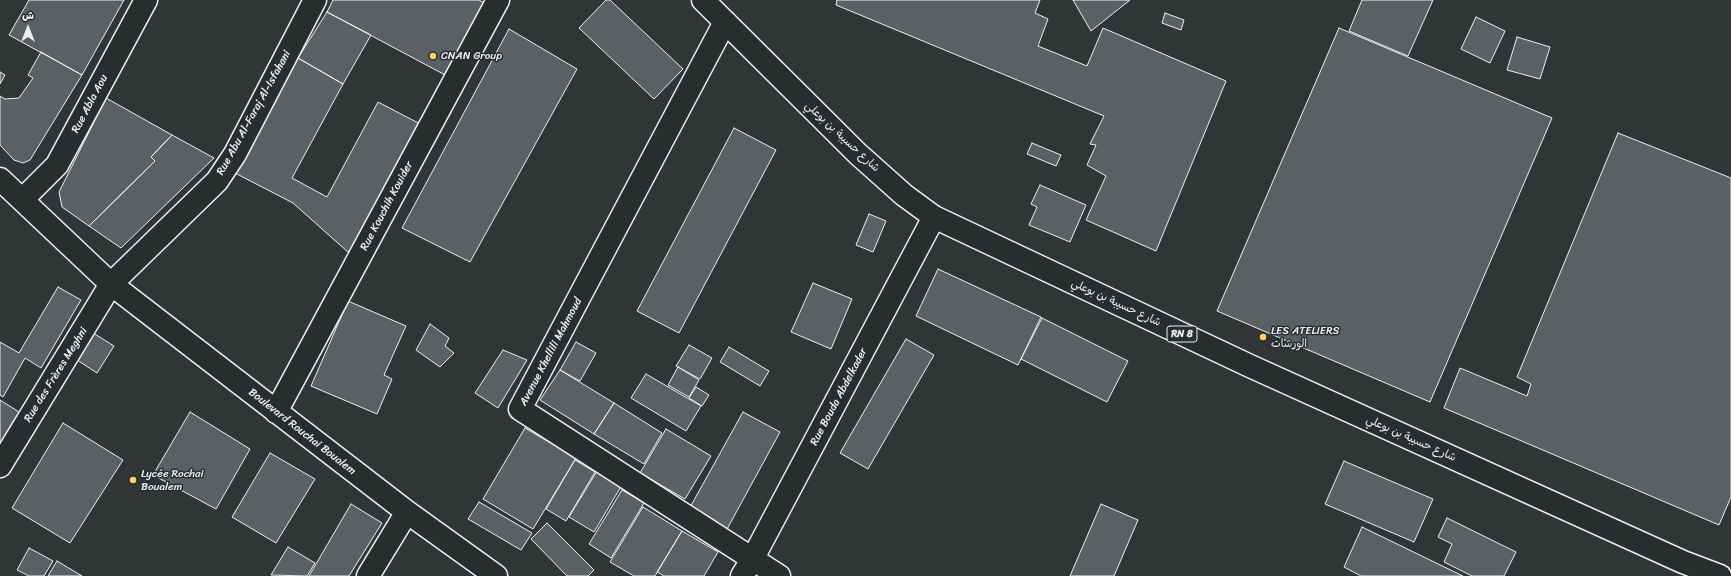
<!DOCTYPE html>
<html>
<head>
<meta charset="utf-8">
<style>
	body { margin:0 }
	#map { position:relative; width:1731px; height:576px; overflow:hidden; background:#323536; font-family:Sriracha,"Playpen Sans Arabic",sans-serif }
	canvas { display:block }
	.north { position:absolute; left:8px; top:8px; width:40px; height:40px; -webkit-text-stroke:3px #2a2d2e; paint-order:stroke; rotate:0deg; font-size:11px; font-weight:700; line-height:16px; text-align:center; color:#e8f1f8 }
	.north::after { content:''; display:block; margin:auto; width:14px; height:18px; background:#e8f1f8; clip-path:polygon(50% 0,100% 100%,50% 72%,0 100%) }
</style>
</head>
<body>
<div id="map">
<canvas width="1731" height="576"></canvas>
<div class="north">ش</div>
</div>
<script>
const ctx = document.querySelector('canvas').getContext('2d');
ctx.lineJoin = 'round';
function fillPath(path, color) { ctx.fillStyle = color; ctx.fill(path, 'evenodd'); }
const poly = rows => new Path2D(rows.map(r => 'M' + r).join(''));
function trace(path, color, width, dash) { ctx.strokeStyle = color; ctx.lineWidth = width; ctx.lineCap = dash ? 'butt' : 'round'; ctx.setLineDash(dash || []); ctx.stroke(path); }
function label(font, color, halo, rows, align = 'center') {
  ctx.font = font + ' Sriracha,"Playpen Sans Arabic",sans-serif'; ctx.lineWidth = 3; ctx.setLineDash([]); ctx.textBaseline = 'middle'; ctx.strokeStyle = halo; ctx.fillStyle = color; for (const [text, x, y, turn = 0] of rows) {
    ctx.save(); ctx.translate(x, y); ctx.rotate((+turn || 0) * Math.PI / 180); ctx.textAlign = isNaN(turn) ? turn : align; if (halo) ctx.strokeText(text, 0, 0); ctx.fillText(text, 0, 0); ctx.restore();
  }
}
const building = poly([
	[29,0,124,0,82,75,9,35,29,0],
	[333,0,479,0,486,4,447,76,327,12,333,0],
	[606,0,610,0,683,69,654,99,579,28,606,0],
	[837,0,1040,0,1035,13,1048,19,1038,46,1087,66,1103,28,1226,81,1156,251,1086,220,1106,176,1087,165,1096,145,1090,144,1104,116,836,5,837,0],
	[1073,0,1130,0,1091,31,1073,0],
	[1362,0,1433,0,1408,56,1349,31,1362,0],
	[327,12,371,35,343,84,298,58,327,12],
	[1165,13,1184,20,1181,30,1162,23,1165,13],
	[1476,17,1505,31,1490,63,1461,49,1476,17],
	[1339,28,1552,118,1430,402,1217,311,1339,28],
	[509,29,577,69,470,262,402,228,509,29],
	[1517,37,1550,47,1540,79,1507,70,1517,37],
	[41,52,82,75,30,160,23,163,14,160,0,145,0,96,5,99,19,98,33,78,28,75,41,52],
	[298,58,343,84,292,178,327,197,378,102,424,126,349,253,293,203,235,173,298,58],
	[0,72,5,75,0,84,0,72],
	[106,98,172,135,151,157,155,161,89,226,62,207,59,192,106,98],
	[734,128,776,150,679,333,637,311,734,128],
	[1618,133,1731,178,1731,497,1719,525,1444,408,1460,368,1527,396,1531,384,1517,377,1618,133],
	[172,135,214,158,121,248,89,226,155,161,151,157,172,135],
	[1032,143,1061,155,1056,166,1027,154,1032,143],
	[1040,185,1086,205,1070,242,1029,225,1037,207,1031,204,1040,185],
	[869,214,886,221,873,252,856,245,869,214],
	[938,269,1041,317,1018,365,916,316,938,269],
	[813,283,852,299,831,349,791,332,813,283],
	[58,287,81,300,41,368,25,358,3,397,0,395,0,342,19,353,58,287],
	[348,301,406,326,384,375,392,379,377,414,311,386,348,301],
	[1042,318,1128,361,1107,402,1021,359,1042,318],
	[430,324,449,338,445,346,454,353,440,367,416,350,430,324],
	[90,331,114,346,97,373,74,358,90,331],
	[906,339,934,355,868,469,840,453,906,339],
	[576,342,596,353,580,381,560,370,576,342],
	[689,345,712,358,700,379,676,366,689,345],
	[729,347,769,371,760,386,720,362,729,347],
	[503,350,527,360,498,408,475,393,503,350],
	[678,367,699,380,689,397,668,385,678,367],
	[560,370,614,403,594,434,540,400,560,370],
	[646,374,701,406,686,431,631,398,646,374],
	[696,387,709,395,702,406,689,398,696,387],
	[0,400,19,412,0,443,0,400],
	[614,403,662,433,644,464,594,434,614,403],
	[190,412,250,449,216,509,153,475,190,412],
	[743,412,780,432,726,531,688,511,743,412],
	[63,423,123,460,70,543,12,508,63,423],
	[525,428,576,458,533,529,483,499,525,428],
	[666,429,711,456,685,499,640,473,666,429],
	[270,453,315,479,276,543,232,517,270,453],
	[575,460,595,472,566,521,546,509,575,460],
	[1344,461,1433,499,1414,542,1325,504,1344,461],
	[597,471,622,485,594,532,569,517,597,471],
	[622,490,644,503,611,558,589,544,622,490],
	[479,502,532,533,521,550,468,519,479,502],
	[351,504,382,523,349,576,309,576,351,504],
	[1101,504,1138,520,1114,576,1070,576,1101,504],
	[643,507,682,531,655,576,634,576,610,562,643,507],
	[1447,518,1516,552,1504,576,1472,576,1444,562,1452,544,1438,537,1447,518],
	[547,523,594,570,588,576,567,576,531,539,547,523],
	[1362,527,1463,576,1361,576,1344,567,1362,527],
	[682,531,718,552,704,576,664,576,657,572,682,531],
	[288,547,315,563,307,576,271,575,288,547],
	[29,548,53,561,44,576,29,576,17,570,29,548],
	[57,561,82,576,48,576,57,561]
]);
const minor = poly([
	[725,22,520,409,779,576],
	[0,179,111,284,407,512,496,576],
	[23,199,57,165,146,0],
	[276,412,498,0],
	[0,466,111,284,217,181,235,154,315,0],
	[368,576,407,512],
	[742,576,753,558,934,217]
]);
const primary = poly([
	[703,0,858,154,904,195,934,217,1250,366,1683,562,1720,576]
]);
const markers = [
	[433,56,4,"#ffd166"],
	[1263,337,4,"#ffd166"],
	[133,480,4,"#ffd166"]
];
const shields = [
	[1182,334,30]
];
const shieldNames = [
	["RN 8",1182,334]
];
const poiNames = [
	["CNAN Group",441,56],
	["LES ATELIERS",1271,331],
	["الورشات",1271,344],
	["Lycée Rochai",141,474],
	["Boualem",141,487]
];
const streetNames = [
	["Rue Abla Aou",90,104,-62],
	["Rue Abu Al-Faraj Al-Isfahani",254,113,-61],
	["شارع حسيبة بن بوعلي",842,137,43],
	["Rue Kouchih Kouider",387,206,-62],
	["شارع حسيبة بن بوعلي",1116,303,25],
	["Avenue Khellili Mahmoud",551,352,-62],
	["Rue des Frères Meghni",56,375,-58],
	["Rue Bouda Abdelkader",839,397,-62],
	["Boulevard Rouchai Boualem",302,432,38],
	["شارع حسيبة بن بوعلي",1411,439,24]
];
fillPath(building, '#5c6063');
trace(building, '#e8f1f8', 1);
trace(minor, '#e8f1f8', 25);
trace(primary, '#e8f1f8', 25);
trace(minor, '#2a2d2e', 22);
trace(primary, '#2a2d2e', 22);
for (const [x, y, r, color] of markers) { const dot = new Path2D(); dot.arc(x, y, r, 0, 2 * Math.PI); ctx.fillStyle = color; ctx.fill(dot); trace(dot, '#2a2d2e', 1.5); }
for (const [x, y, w] of shields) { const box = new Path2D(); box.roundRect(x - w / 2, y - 8, w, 16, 3); ctx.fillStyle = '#2a2d2e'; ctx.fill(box); trace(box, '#e8f1f8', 1); }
label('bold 10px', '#e8f1f8', null, shieldNames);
label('11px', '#e8f1f8', '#2a2d2e', poiNames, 'left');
label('11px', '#e8f1f8', '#2a2d2e', streetNames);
</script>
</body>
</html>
